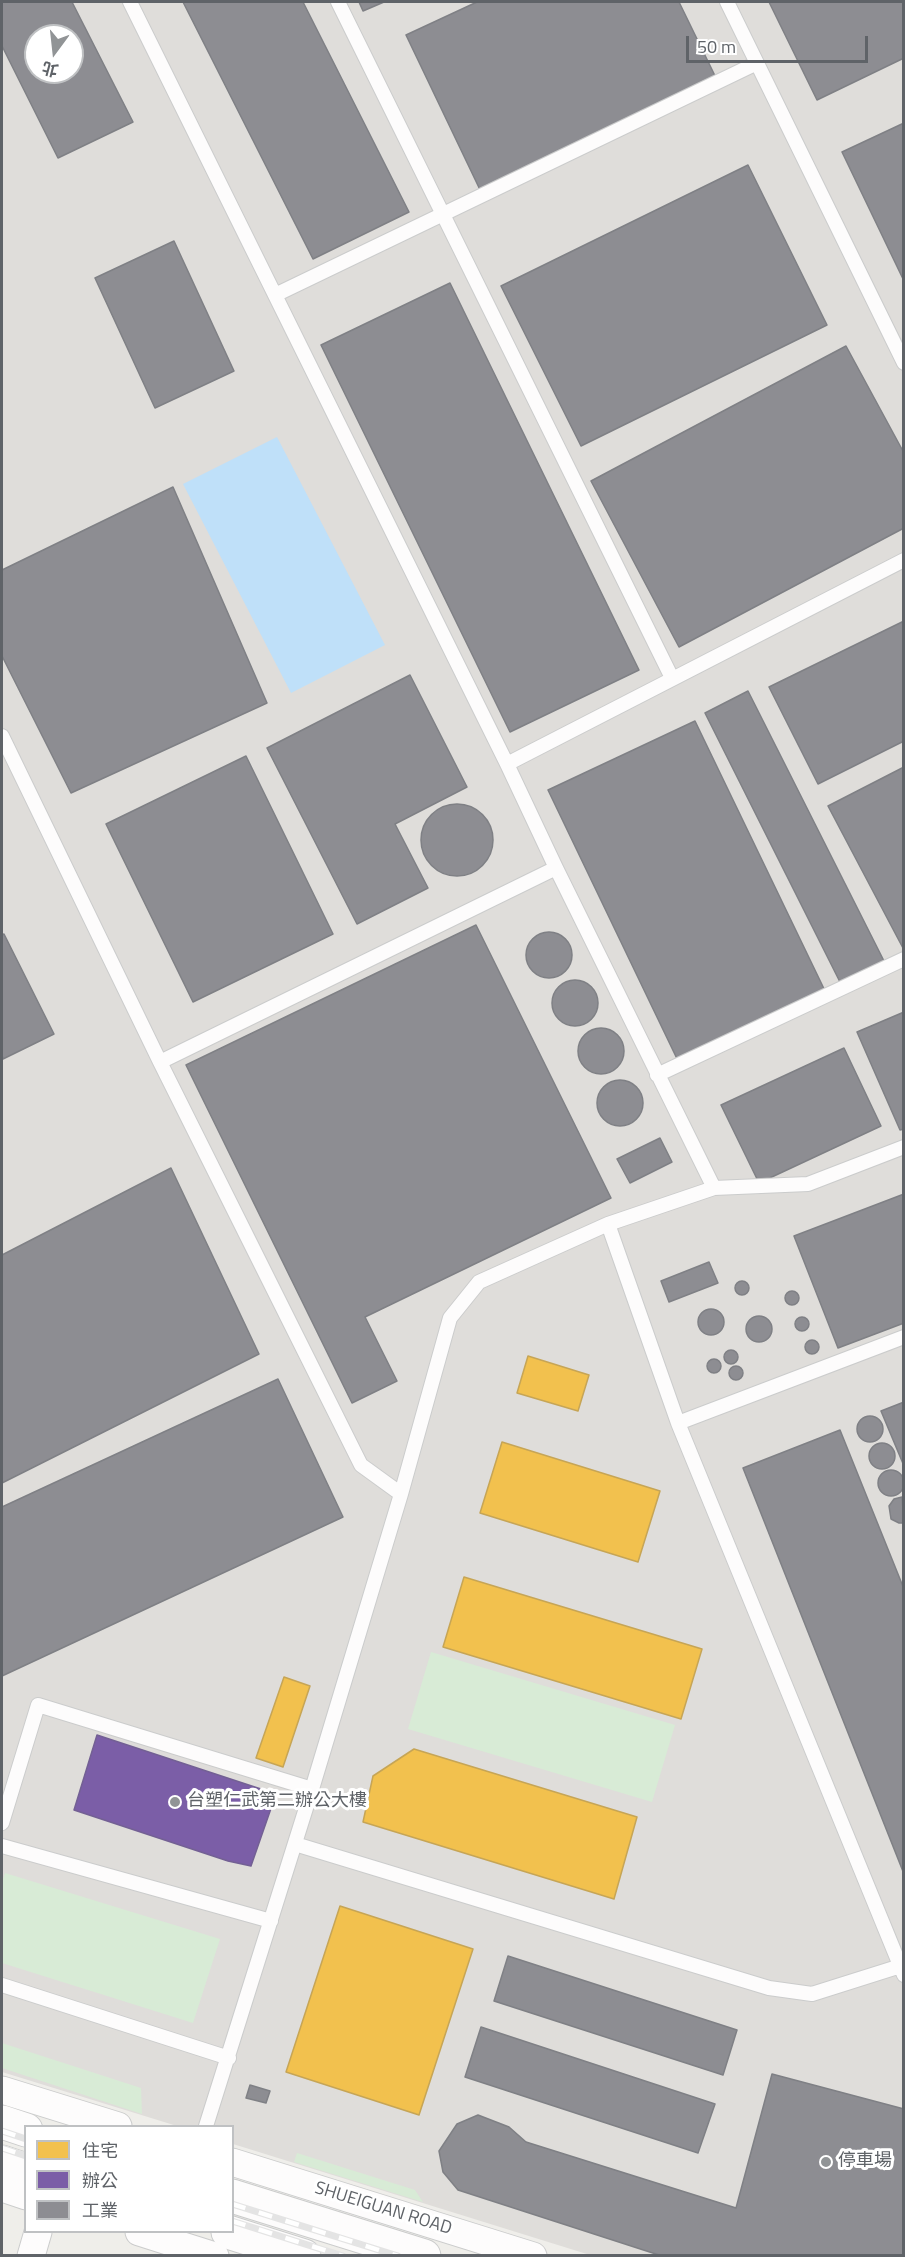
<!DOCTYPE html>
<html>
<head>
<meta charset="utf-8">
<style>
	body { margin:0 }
	#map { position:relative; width:905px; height:2257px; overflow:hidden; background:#efeeea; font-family:"Titillium Web","Noto Sans TC",sans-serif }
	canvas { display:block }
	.frame { position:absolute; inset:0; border:3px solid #5f6368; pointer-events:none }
	.legend { position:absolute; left:24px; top:2125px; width:210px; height:108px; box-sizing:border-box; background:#fff; border:2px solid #bfc1c3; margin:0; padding:8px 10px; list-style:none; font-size:18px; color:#5f6368 }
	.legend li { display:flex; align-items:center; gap:12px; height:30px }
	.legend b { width:30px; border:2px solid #bfc1c3 }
	.north { position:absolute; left:24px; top:24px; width:60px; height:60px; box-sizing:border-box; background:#fff; border:2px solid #bfc1c3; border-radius:50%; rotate:195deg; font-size:16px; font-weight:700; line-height:24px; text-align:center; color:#5f6368 }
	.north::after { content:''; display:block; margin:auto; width:21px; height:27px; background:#919496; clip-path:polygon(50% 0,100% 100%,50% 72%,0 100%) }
	.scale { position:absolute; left:686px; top:36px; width:182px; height:27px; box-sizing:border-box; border:3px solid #5f6368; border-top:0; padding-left:8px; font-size:18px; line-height:21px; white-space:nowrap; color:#5f6368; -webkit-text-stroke:4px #fff; paint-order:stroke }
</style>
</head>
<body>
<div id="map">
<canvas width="905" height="2257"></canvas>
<div class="frame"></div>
<ul class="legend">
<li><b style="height:16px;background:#f2c14e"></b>住宅</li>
<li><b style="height:16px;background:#7b5ea7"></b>辦公</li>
<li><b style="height:16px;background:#8d8d92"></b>工業</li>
</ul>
<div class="north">北</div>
<div class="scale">50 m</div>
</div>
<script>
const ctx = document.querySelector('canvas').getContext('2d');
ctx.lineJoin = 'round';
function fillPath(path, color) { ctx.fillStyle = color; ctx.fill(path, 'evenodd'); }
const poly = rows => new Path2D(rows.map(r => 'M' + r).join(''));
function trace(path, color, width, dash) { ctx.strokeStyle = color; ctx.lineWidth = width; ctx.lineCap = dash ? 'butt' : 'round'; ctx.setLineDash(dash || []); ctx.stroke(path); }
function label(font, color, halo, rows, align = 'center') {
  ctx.font = font + ' "Titillium Web","Noto Sans TC",sans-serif'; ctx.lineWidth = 6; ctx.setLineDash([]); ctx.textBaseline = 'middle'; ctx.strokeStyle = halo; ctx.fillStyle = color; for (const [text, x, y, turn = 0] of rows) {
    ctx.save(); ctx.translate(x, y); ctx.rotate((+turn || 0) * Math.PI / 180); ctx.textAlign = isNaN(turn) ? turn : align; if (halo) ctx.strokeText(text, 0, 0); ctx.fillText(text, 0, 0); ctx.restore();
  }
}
const industrial = poly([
	[2,2,903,2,903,2255,590,2255,233,2144,232,2126,177,2126,2,2072],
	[36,36,72,36,72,72,36,72]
]);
const green = poly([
	[431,1652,675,1725,652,1802,408,1729],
	[5,1873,220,1939,193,2023,2,1963,2,1883],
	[2,2043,141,2088,142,2114,2,2068],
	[297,2153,415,2190,423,2202,294,2162]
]);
const water = poly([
	[277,437,385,645,291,693,183,484]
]);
const homes = poly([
	[528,1356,589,1375,578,1411,517,1393,528,1356],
	[502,1442,660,1491,638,1562,480,1513,502,1442],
	[464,1577,702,1649,681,1719,443,1647,464,1577],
	[284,1677,310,1686,283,1767,256,1758,284,1677],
	[414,1749,637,1817,614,1899,363,1822,373,1776,414,1749],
	[340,1906,473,1949,419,2115,286,2072,340,1906]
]);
const offices = poly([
	[97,1735,276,1794,251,1866,228,1861,74,1810,97,1735]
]);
const industry = poly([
	[2,2,72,2,133,122,58,158,2,46,2,2],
	[36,36,72,36,72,72,36,72,36,36],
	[183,2,303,2,409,212,313,259,183,2],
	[359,2,384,2,363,11,359,2],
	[477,2,679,2,719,84,483,196,406,35,477,2],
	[769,2,904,2,904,58,817,100,769,2],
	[904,123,904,281,842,152,904,123],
	[748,165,827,325,581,446,501,286,748,165],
	[174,241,234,371,155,408,95,278,174,241],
	[450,283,639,670,510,732,321,345,450,283],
	[846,346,904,453,904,528,679,647,591,481,846,346],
	[173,487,267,703,71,793,2,656,2,570,173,487],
	[904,621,904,741,818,784,769,687,904,621],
	[410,675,467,787,395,824,428,888,357,924,267,748,410,675],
	[748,691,885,963,841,984,705,713,748,691],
	[695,721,827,995,680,1065,548,790,695,721],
	[246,756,333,934,193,1002,106,824,246,756],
	[904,767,904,950,828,806,904,767],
	'421 840a36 36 0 1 1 72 0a36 36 0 1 1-72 0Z',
	[476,925,611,1198,365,1317,397,1381,352,1403,186,1065,476,925],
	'526 955a23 23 0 1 1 46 0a23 23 0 1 1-46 0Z',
	[4,934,54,1034,3,1059,2,1055,2,935,4,934],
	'552 1003a23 23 0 1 1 46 0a23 23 0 1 1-46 0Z',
	[904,1012,904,1129,900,1130,857,1032,904,1012],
	'578 1051a23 23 0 1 1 46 0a23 23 0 1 1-46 0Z',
	[844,1048,881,1126,759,1183,721,1105,844,1048],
	'597 1103a23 23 0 1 1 46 0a23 23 0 1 1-46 0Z',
	[660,1138,672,1162,630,1183,617,1159,660,1138],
	[171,1168,259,1354,2,1483,2,1255,171,1168],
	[904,1194,904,1323,838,1348,794,1236,904,1194],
	[709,1262,718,1283,669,1302,661,1281,709,1262],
	'735 1288a7 7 0 1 1 14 0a7 7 0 1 1-14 0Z',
	'785 1298a7 7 0 1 1 14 0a7 7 0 1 1-14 0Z',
	'698 1322a13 13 0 1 1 26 0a13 13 0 1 1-26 0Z',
	'746 1329a13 13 0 1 1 26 0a13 13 0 1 1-26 0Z',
	'795 1324a7 7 0 1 1 14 0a7 7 0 1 1-14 0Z',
	'805 1347a7 7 0 1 1 14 0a7 7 0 1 1-14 0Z',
	'724 1357a7 7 0 1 1 14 0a7 7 0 1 1-14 0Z',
	'707 1366a7 7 0 1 1 14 0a7 7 0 1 1-14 0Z',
	'729 1373a7 7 0 1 1 14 0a7 7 0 1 1-14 0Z',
	[278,1379,343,1517,2,1676,2,1507,278,1379],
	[904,1402,904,1466,881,1411,904,1402],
	'857 1429a13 13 0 1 1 26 0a13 13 0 1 1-26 0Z',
	[840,1430,904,1589,904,1874,743,1468,840,1430],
	'869 1456a13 13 0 1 1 26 0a13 13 0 1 1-26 0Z',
	'878 1483a13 13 0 1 1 26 0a13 13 0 1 1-26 0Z',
	[902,1497,904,1523,899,1523,891,1519,889,1506,894,1499,902,1497],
	[508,1956,737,2030,723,2075,494,2001,508,1956],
	[481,2027,715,2104,698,2153,465,2077,481,2027],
	[772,2074,904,2109,904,2256,662,2256,458,2190,443,2172,439,2151,457,2124,478,2115,509,2127,526,2142,736,2208,772,2074],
	[250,2085,270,2091,266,2103,246,2098,250,2085]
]);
const service = poly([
	[130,2,507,764,556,868,714,1188],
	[338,2,672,678],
	[727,2,904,363],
	[275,295,757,63],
	[2,736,160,1062,361,1465,401,1494],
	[507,764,904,560],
	[160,1062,556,868],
	[657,1075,904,959],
	[608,1224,678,1423,904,1975],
	[678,1423,904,1337],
	[2,1823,38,1705,312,1789],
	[295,1844,769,1988,812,1994,904,1965],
	[2,1846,271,1921],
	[2,1985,229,2058],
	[206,2126,312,1789,401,1494,450,1318,479,1282,608,1224,714,1188,808,1184,904,1147]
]);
const minor = poly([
	[2,2090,118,2126],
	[232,2162,533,2256],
	[2,2188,26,2196],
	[139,2232,215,2256],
	[31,2256,38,2232]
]);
const tertiary = poly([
	[2,2122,26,2130],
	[2,2162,26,2170],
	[232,2196,424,2256],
	[228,2232,304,2256]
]);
const rail = poly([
	[2,2131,26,2139],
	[2,2148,26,2156],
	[232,2204,398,2256],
	[232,2221,343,2256]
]);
const markers = [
	[175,1802,6,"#919496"],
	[826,2162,6,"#919496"]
];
const poiNames = [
	["台塑仁武第二辦公大樓",187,1802],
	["停車場",838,2162]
];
const streetNames = [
	["SHUEIGUAN ROAD",383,2209,17]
];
fillPath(industrial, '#dfddda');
fillPath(green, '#d8ebd6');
fillPath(water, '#bfe0f9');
fillPath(homes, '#f2c14e');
trace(homes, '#c6a556', 1.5);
fillPath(offices, '#7b5ea7');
trace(offices, '#736094', 1.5);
fillPath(industry, '#8d8d92');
trace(industry, '#7f8085', 1.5);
trace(service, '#cbcccc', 16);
trace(minor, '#cbcccc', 29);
trace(tertiary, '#cbcccc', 35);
trace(service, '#fdfcfc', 14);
trace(minor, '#fdfcfc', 27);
trace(tertiary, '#fdfcfc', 33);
trace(rail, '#e4e4e4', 7);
trace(rail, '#fff', 4.5, [14]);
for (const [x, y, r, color] of markers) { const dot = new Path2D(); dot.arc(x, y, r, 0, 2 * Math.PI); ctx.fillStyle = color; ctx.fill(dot); trace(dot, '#fff', 2); }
label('18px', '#5f6368', '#fff', poiNames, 'left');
label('18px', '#5f6368', '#fff', streetNames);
</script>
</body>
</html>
